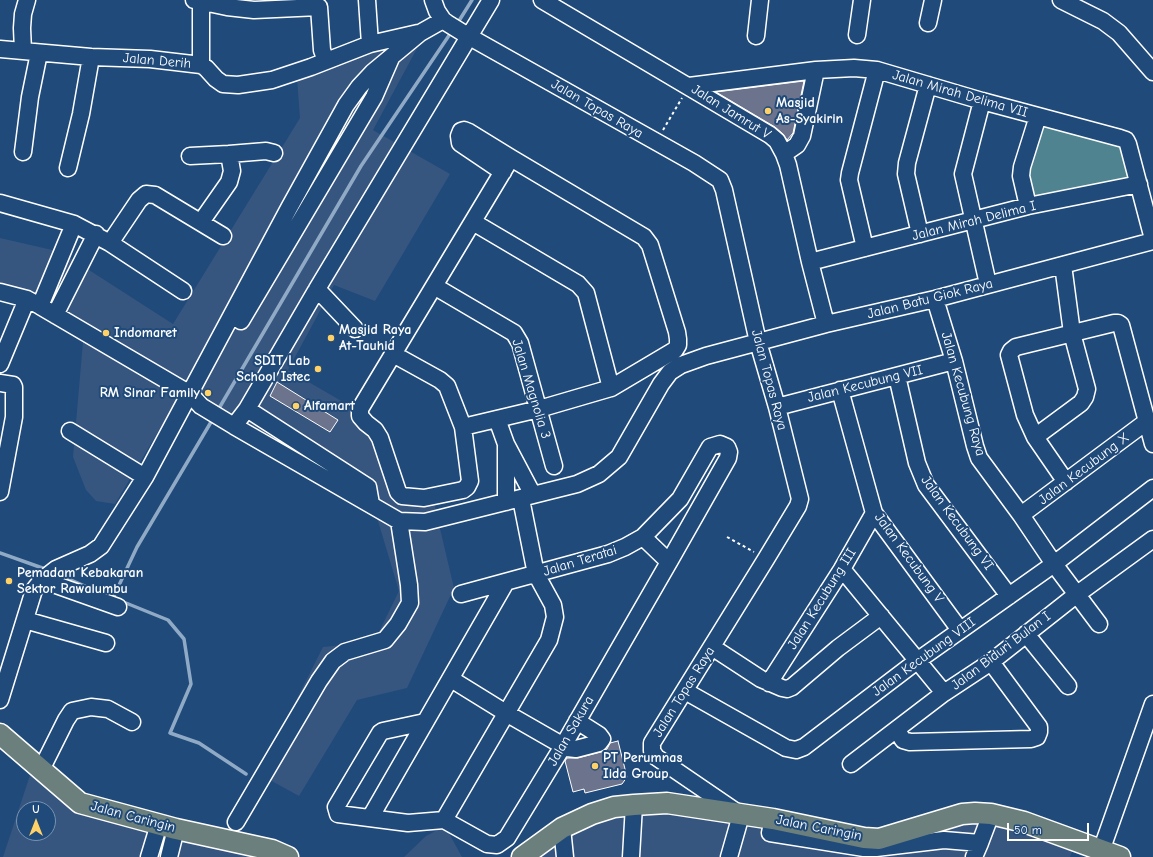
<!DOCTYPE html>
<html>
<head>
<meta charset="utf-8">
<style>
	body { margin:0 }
	#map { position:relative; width:1153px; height:857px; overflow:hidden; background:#1f4a7a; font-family:"Comic Neue",sans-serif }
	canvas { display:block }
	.north { position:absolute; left:16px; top:801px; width:40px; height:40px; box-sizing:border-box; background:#1f4a7a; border:1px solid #7992af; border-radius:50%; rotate:0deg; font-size:11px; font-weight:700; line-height:16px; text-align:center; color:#fff }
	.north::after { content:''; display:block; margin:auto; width:14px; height:18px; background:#ffd166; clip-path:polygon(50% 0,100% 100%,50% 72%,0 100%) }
	.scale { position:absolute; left:1007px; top:823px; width:82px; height:18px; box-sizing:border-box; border:2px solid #fff; border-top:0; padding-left:5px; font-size:12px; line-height:14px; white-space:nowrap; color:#fff; -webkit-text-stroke:3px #1f4a7a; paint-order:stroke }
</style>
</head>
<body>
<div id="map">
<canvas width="1153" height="857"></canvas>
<div class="north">U</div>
<div class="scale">50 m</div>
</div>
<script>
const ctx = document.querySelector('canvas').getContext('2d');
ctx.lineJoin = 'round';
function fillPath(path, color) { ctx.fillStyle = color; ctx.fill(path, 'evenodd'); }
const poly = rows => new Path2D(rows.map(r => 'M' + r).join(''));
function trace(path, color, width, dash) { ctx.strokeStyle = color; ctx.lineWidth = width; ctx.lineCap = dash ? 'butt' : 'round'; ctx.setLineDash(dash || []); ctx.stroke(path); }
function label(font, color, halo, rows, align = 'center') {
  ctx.font = font + ' "Comic Neue",sans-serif'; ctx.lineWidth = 4; ctx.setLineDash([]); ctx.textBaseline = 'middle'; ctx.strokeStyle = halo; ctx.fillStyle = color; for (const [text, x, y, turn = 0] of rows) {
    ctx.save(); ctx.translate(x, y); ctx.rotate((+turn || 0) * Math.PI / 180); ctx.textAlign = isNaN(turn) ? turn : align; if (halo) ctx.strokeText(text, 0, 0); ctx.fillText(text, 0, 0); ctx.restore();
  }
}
const built = poly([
	[421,41,373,130,450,174,375,301,334,285,288,370,350,406,381,433,393,492,434,503,454,588,407,688,357,700,299,796,259,774,323,647,374,642,399,591,375,511,177,400,115,504,96,501,86,490,73,457,83,342,21,304,0,300,0,238,61,252,173,324,300,118,297,78,358,49],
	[34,763,80,803,282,857,3,857],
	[24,809,48,809,48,833,24,833],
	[611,805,880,841,963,813,1078,837,1070,857,522,857],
	[445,826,462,857,404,857,426,836]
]);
const green = poly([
	[1038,116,1120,138,1139,184,1028,206,1022,167]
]);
const stream = poly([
	[457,24,472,0],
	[218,410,361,166,452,31],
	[0,553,48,570],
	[57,574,101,593],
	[111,597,113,598,137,547,214,417],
	[121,601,168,620,184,639,191,684,170,733,199,743,246,774]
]);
const building = poly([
	[804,81,793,133,787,140,783,134,775,127,716,92,804,81],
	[277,382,338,420,330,432,270,396,277,382],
	[618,741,627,777,622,784,585,793,584,789,573,792,565,761,567,758,578,758,601,752,607,749,610,743,618,741]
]);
const path = poly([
	[663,130,682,98],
	[727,537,754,552]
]);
const minor = poly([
	[194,0,227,7,254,10,319,7,322,50,326,61],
	[367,0,370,44],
	[433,0,437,11,443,20,447,23,468,36,694,163,720,180,724,190,758,342,777,407,800,499,798,506,766,559,652,743,652,751,656,757,741,815,729,857],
	[542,0,770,135,777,141,784,154,788,165,810,262,826,324],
	[1061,0,1103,21,1119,33,1153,72],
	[928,23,933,0],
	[857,35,862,0],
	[756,36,760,0],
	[0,49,91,57,150,59,201,65,206,68,216,79,223,84,238,85,272,80,311,67,370,44,418,33],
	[23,51,22,28,23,14,27,0],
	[201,65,201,0],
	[689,86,816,70,854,68,877,70,982,101,1120,138,1126,140,1128,144,1153,239],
	[982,101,963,174,988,284],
	[23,152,30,97,39,53],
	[229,154,266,151,274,153],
	[784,154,797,145,802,136,816,70],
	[190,156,229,154,232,171,229,182,201,222],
	[68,168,81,114,91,57],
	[0,203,74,224,110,243,183,291],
	[1028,206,1021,176,1022,167,1038,116],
	[473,222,578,284,586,293,611,388],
	[920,234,906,174,907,163,928,85],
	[110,243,139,200,146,194,155,195,223,236],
	[865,248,849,180,850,173,877,70],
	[810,262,1028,206,1139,184],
	[434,286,514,333,520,343,554,466],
	[317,289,355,329],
	[0,292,27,299,40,306,190,394,201,406,234,426,399,521,425,522,577,484,599,474,619,457,661,384,670,372,681,365,706,356,826,324,935,299,1153,241],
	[935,299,954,361,975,446,979,458,1021,515,1054,564,1099,624],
	[40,306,74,224],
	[55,315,96,234],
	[241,321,374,97,391,58],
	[393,354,440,380,447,386,463,427,470,481,467,487,463,490,424,498,402,496,398,492,380,438,375,430,366,423,360,416,360,409,511,158],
	[0,364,27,299],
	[897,376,917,463,926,485,1009,596],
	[0,383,13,385,14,387,14,417,0,492],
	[840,390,874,513,960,630],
	[777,407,954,361],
	[247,409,368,487,371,504],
	[497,419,506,444,533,495],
	[234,426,247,409,317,289,491,0],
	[463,427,539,409,611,388,675,350,678,345,678,339,677,332,650,245,644,237,511,158,469,132,464,130,461,131,459,136,460,143,503,172],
	[70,431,145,477],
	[1035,437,1081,403,1085,397,1087,389,1072,333,1063,265],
	[506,446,506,502],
	[1066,482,1035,437,1025,415,1009,355,1011,351,1016,347,1114,323,1118,323,1121,325,1153,444],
	[1021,515,1146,422],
	[842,569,944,693],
	[42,580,118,607],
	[461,594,608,554,625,547,643,537,680,499,710,447,720,444,727,447,729,452,728,458,669,562,643,537],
	[25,620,106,643],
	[1026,634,1068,686],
	[712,647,761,679,782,688,787,689,792,687,838,648,881,616],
	[451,679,506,713,567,748,576,749,599,743,602,739,599,735,577,721],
	[769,683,842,569,874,513],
	[685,691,786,748,796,750,804,747,917,661,1054,564,1153,488],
	[0,700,34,590,42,580,56,569,90,554,101,546,145,477,289,208,346,105,359,87,373,72,420,33,443,20],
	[425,722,383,731,380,733,336,807,338,814,408,823,444,820],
	[897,730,903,740,910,742,1031,739,1037,737,1039,732,1039,727,991,662],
	[851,764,944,693,991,662,1076,595,1153,539],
	[41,770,66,720,72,711,91,707,108,709,132,722],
	[370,818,506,582],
	[773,819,770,833,864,848,876,848,944,840,980,843,991,814],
	[444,820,487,844,497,845,507,838,563,746,669,562],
	[444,820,549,640,555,617,553,605,536,574,521,499],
	[236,822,319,681,333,661,345,652,385,640,398,624,410,603,409,585,399,521],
	[562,828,565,857],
	[1101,851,1153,704],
	[149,857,159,824],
	[169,857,176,829],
	[631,857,634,805],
	[974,857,980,843]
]);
const major = poly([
	[0,734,80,803,176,829,272,850,288,857],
	[522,857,562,828,592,814,614,807,634,805,667,803,773,819,864,838,879,839,962,814,975,813,991,814,1024,822,1120,857]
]);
const markers = [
	[768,111,4,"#ffd166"],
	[106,333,4,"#ffd166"],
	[331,338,4,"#ffd166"],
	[318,369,4,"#ffd166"],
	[208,393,4,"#ffd166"],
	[296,406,4,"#ffd166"],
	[9,581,4,"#ffd166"],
	[595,766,4,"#ffd166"]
];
const streetNames = [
	["Jalan Derih",157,61,5],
	["Jalan Mirah Delima VII",960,94,16],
	["Jalan Topas Raya",597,109,30],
	["Jalan Jamrut V",731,112,32],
	["Jalan Mirah Delima I",974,221,-14],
	["Jalan Batu Giok Raya",930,299,-14],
	["Jalan Topas Raya",769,380,75],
	["Jalan Kecubung VII",865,384,-14],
	["Jalan Magnolia 3",531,389,73],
	["Jalan Kecubung Raya",963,394,74],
	["Jalan Kecubung X",1084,469,-37],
	["Jalan Kecubung VI",957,523,54],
	["Jalan Kecubung V",909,558,54],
	["Jalan Teratai",580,561,-17],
	["Jalan Kecubung III",822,599,-58],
	["Jalan Biduri Bulan I",1001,651,-37],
	["Jalan Kecubung VIII",924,657,-36],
	["Jalan Topas Raya",684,692,-58],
	["Jalan Sakura",571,731,-60],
	["Jalan Caringin",133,817,15],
	["Jalan Caringin",819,828,11]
];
const poiNames = [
	["Masjid",776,103],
	["As-Syakirin",776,119],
	["Masjid Raya",339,330],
	["At-Tauhid",339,346],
	["Indomaret",114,333],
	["SDIT Lab",310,361,"right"],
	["School Istec",310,377,"right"],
	["RM Sinar Family",200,393,"right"],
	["Alfamart",304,406],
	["Pemadam Kebakaran",17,573],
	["Sektor Rawalumbu",17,589],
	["PT Perumnas",603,758],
	["Iida Group",603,774]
];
fillPath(built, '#365680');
fillPath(green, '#4f8390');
trace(stream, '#90aac6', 3.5);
fillPath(building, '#6b738d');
trace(building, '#fff', 1);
trace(minor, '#fff', 19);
trace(major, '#fff', 23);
trace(path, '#fff', 2, [3, 3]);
trace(minor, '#1f4a7a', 16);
trace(major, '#6b7f7c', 20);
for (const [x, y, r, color] of markers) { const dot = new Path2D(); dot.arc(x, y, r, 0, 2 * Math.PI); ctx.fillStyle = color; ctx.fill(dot); trace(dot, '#1f4a7a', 1.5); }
label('14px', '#fff', '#1f4a7a', streetNames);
label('bold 14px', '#fff', '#1f4a7a', poiNames, 'left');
</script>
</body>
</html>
